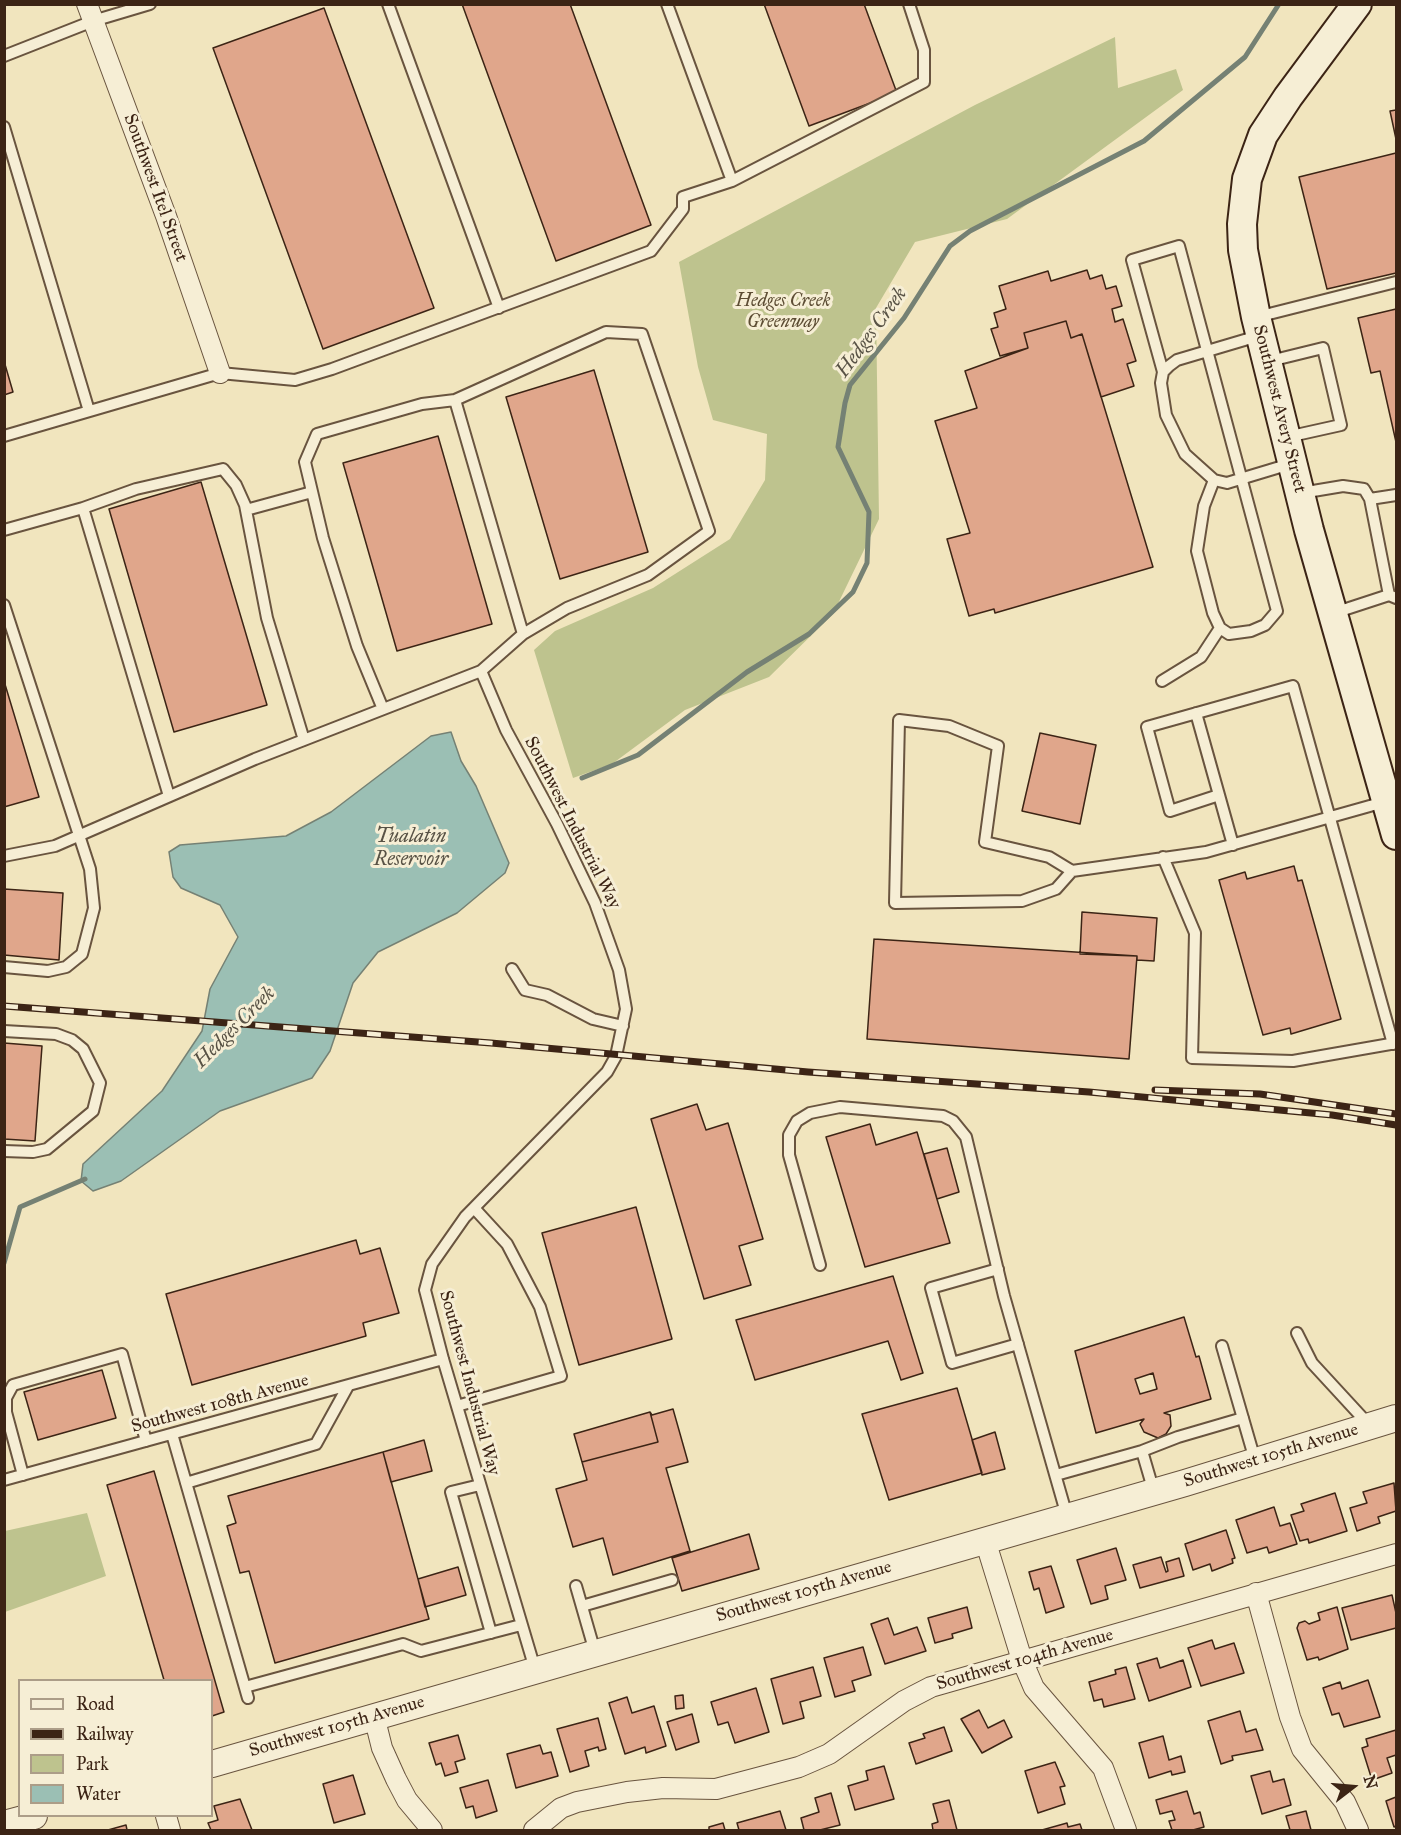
<!DOCTYPE html>
<html>
<head>
<meta charset="utf-8">
<style>
	body { margin:0 }
	#map { position:relative; width:1401px; height:1835px; overflow:hidden; background:#f1e5be; font-family:"IM FELL Great Primer",serif }
	canvas { display:block }
	.frame { position:absolute; inset:0; border:6px solid #3c2415; pointer-events:none }
	.legend { position:absolute; left:18px; top:1679px; width:195px; height:138px; box-sizing:border-box; background:#f6eed5; border:2px solid #ac9d88; margin:0; padding:8px 10px; list-style:none; font-size:18px; color:#3c2415 }
	.legend li { display:flex; align-items:center; gap:12px; height:30px }
	.legend b { width:30px; border:2px solid #ac9d88 }
	.north { position:absolute; left:1323px; top:1757px; width:60px; height:60px; -webkit-text-stroke:4px #f6eed5; paint-order:stroke; rotate:74deg; font-size:16px; font-weight:700; line-height:24px; text-align:center; color:#3c2415 }
	.north::after { content:''; display:block; margin:auto; width:21px; height:27px; background:#3c2415; clip-path:polygon(50% 0,100% 100%,50% 72%,0 100%) }
</style>
</head>
<body>
<div id="map">
<canvas width="1401" height="1835"></canvas>
<div class="frame"></div>
<ul class="legend">
<li><b style="height:8px;background:#f6eed5"></b>Road</li>
<li><b style="height:8px;background:#3c2415"></b>Railway</li>
<li><b style="height:16px;background:#bec38e"></b>Park</li>
<li><b style="height:16px;background:#9bbfb4"></b>Water</li>
</ul>
<div class="north">N</div>
</div>
<script>
const ctx = document.querySelector('canvas').getContext('2d');
ctx.lineJoin = 'round';
function fillPath(path, color) { ctx.fillStyle = color; ctx.fill(path, 'evenodd'); }
const poly = rows => new Path2D(rows.map(r => 'M' + r).join(''));
function trace(path, color, width, dash) { ctx.strokeStyle = color; ctx.lineWidth = width; ctx.lineCap = dash ? 'butt' : 'round'; ctx.setLineDash(dash || []); ctx.stroke(path); }
function label(font, color, halo, rows, align = 'center') {
  ctx.font = font + ' "IM FELL Great Primer",serif'; ctx.lineWidth = 6; ctx.setLineDash([]); ctx.textBaseline = 'middle'; ctx.strokeStyle = halo; ctx.fillStyle = color; for (const [text, x, y, turn = 0] of rows) {
    ctx.save(); ctx.translate(x, y); ctx.rotate((+turn || 0) * Math.PI / 180); ctx.textAlign = isNaN(turn) ? turn : align; if (halo) ctx.strokeText(text, 0, 0); ctx.fillText(text, 0, 0); ctx.restore();
  }
}
const green = poly([
	[1115,37,1118,88,1176,69,1183,90,1007,219,915,242,876,308,879,519,833,614,769,677,685,710,612,764,573,778,534,650,555,631,653,588,730,539,765,480,767,434,713,420,698,367,679,262,975,105],
	[87,1513,106,1576,5,1612,5,1531]
]);
const water = poly([
	[451,732,461,761,476,786,509,863,505,873,457,913,378,952,353,983,330,1051,312,1078,220,1111,121,1181,93,1191,81,1181,83,1164,162,1091,202,1031,210,989,238,937,220,905,181,888,173,877,169,852,180,845,286,836,331,812,431,736,451,732]
]);
const stream = poly([
	[582,778,638,755,747,672,809,634,853,592,867,563,869,512,838,447,845,403,850,385,904,318,950,246,970,231,1144,141,1245,57,1279,4],
	[4,1263,20,1207,85,1179]
]);
const building = poly([
	[462,4,570,4,651,225,556,261,462,4],
	[764,4,864,4,897,93,809,126,764,4],
	[324,8,434,308,323,349,213,48,324,8],
	[1396,110,1396,139,1390,111,1396,110],
	[1396,153,1396,273,1327,289,1299,177,1396,153],
	[1087,270,1090,279,1102,275,1106,289,1116,286,1122,306,1112,309,1115,322,1123,319,1136,361,1127,364,1134,386,1101,397,1082,334,1071,338,1066,321,1024,333,1028,348,1000,356,991,329,998,327,994,313,1006,309,999,286,1048,271,1051,281,1087,270],
	[1396,309,1396,442,1380,371,1371,373,1358,318,1396,309],
	[1066,321,1071,338,1082,334,1153,567,995,613,994,609,969,616,947,539,970,533,935,421,977,408,965,371,1028,348,1024,333,1066,321],
	[4,361,13,392,4,395,4,361],
	[594,370,648,552,560,579,506,397,594,370],
	[438,436,492,624,397,651,343,463,438,436],
	[201,482,267,705,174,732,109,509,201,482],
	[4,681,39,797,4,807,4,681],
	[1040,733,1096,745,1080,824,1022,811,1040,733],
	[1294,866,1298,881,1302,880,1341,1019,1291,1034,1290,1028,1263,1035,1219,880,1245,872,1247,879,1294,866],
	[4,889,63,893,59,960,4,955,4,889],
	[1082,912,1157,918,1154,961,1137,960,1137,956,1080,954,1082,912],
	[874,939,1137,956,1129,1059,867,1039,874,939],
	[4,1043,42,1046,35,1141,4,1139,4,1043],
	[697,1104,706,1130,728,1123,763,1239,739,1246,751,1285,704,1299,651,1119,697,1104],
	[870,1124,876,1145,917,1132,950,1243,865,1267,826,1137,870,1124],
	[947,1148,959,1192,937,1199,924,1154,947,1148],
	[636,1207,672,1339,579,1365,542,1233,636,1207],
	[356,1240,360,1254,380,1248,399,1313,363,1323,366,1336,192,1385,166,1294,356,1240],
	[893,1276,923,1373,901,1380,888,1341,755,1380,736,1320,893,1276],
	[1184,1317,1196,1357,1199,1356,1211,1399,1164,1413,1170,1415,1171,1426,1166,1434,1158,1438,1144,1432,1140,1424,1144,1419,1096,1433,1075,1351,1184,1317],
	[1153,1373,1157,1389,1140,1394,1135,1379,1153,1373],
	[102,1370,116,1418,38,1440,24,1392,102,1370],
	[957,1388,982,1473,889,1500,862,1414,957,1388],
	[673,1409,688,1462,666,1468,690,1551,613,1575,603,1538,573,1547,556,1489,587,1480,582,1462,658,1442,650,1412,652,1415,673,1409],
	[650,1412,658,1442,582,1462,574,1434,650,1412],
	[995,1432,1005,1469,982,1475,972,1440,995,1432],
	[424,1440,432,1471,391,1482,383,1452,424,1440],
	[383,1452,429,1619,275,1663,249,1571,240,1573,227,1526,236,1523,228,1496,383,1452],
	[154,1471,224,1712,212,1716,212,1680,164,1680,107,1485,154,1471],
	[1394,1483,1396,1511,1378,1517,1380,1523,1357,1531,1350,1508,1367,1503,1363,1492,1394,1483],
	[1335,1493,1347,1531,1309,1543,1308,1539,1300,1541,1291,1515,1304,1511,1301,1504,1335,1493],
	[1274,1507,1280,1526,1290,1523,1297,1544,1269,1553,1267,1547,1247,1553,1236,1520,1274,1507],
	[1226,1530,1235,1558,1232,1559,1233,1563,1212,1571,1210,1564,1193,1570,1185,1544,1226,1530],
	[749,1534,759,1569,682,1591,672,1558,749,1534],
	[1116,1548,1126,1580,1105,1586,1108,1599,1091,1604,1077,1560,1116,1548],
	[1161,1557,1166,1572,1168,1571,1166,1562,1179,1558,1184,1576,1140,1588,1133,1565,1161,1557],
	[1051,1566,1064,1607,1046,1613,1039,1588,1034,1590,1029,1572,1051,1566],
	[458,1567,466,1595,425,1607,418,1579,458,1567],
	[1392,1595,1396,1613,1396,1628,1351,1640,1342,1608,1392,1595],
	[967,1607,972,1628,952,1634,953,1638,935,1643,928,1618,967,1607],
	[1337,1607,1348,1649,1319,1660,1318,1657,1307,1660,1297,1628,1299,1623,1305,1621,1309,1624,1320,1620,1318,1613,1337,1607],
	[888,1618,894,1635,917,1627,926,1651,885,1664,871,1624,888,1618],
	[1212,1640,1215,1649,1234,1643,1244,1673,1201,1686,1188,1648,1212,1640],
	[863,1647,871,1675,852,1681,855,1691,835,1697,824,1658,863,1647],
	[1157,1658,1160,1668,1183,1660,1191,1687,1149,1701,1137,1664,1157,1658],
	[813,1667,821,1696,800,1702,804,1718,783,1724,771,1679,813,1667],
	[1126,1667,1135,1699,1104,1707,1102,1699,1094,1701,1089,1682,1116,1674,1115,1670,1126,1667],
	[1368,1680,1380,1717,1344,1727,1339,1713,1332,1715,1323,1688,1340,1682,1342,1689,1368,1680],
	[756,1688,769,1732,735,1743,728,1722,718,1725,711,1702,756,1688],
	[683,1695,684,1708,676,1709,675,1696,683,1695],
	[627,1697,632,1713,654,1706,666,1746,646,1753,645,1747,625,1754,609,1703,627,1697],
	[979,1710,988,1728,1004,1720,1012,1737,982,1753,961,1719,979,1710],
	[1240,1711,1246,1732,1256,1729,1263,1750,1232,1756,1233,1760,1221,1764,1208,1721,1240,1711],
	[692,1714,699,1742,676,1750,667,1722,692,1714],
	[598,1718,606,1749,599,1751,598,1747,585,1751,589,1766,570,1772,557,1729,598,1718],
	[944,1727,952,1751,916,1764,909,1743,925,1738,923,1734,944,1727],
	[1396,1730,1396,1755,1387,1758,1392,1773,1372,1780,1362,1748,1368,1746,1366,1739,1396,1730],
	[458,1735,465,1759,455,1762,458,1772,445,1776,441,1763,436,1765,429,1743,458,1735],
	[1163,1736,1169,1760,1181,1756,1185,1772,1172,1775,1171,1771,1149,1778,1139,1743,1163,1736],
	[540,1745,543,1754,551,1752,558,1776,516,1788,507,1754,540,1745],
	[1055,1762,1065,1786,1060,1787,1065,1804,1038,1813,1025,1771,1055,1762],
	[884,1766,894,1799,855,1810,848,1786,868,1780,866,1771,884,1766],
	[1270,1771,1273,1782,1284,1779,1291,1805,1262,1814,1251,1776,1270,1771],
	[353,1775,365,1814,334,1823,323,1784,353,1775],
	[488,1780,497,1811,476,1818,473,1806,466,1808,460,1788,488,1780],
	[1187,1791,1194,1814,1200,1812,1204,1827,1193,1830,1172,1830,1169,1821,1175,1820,1172,1811,1160,1814,1156,1800,1187,1791],
	[831,1793,840,1825,820,1830,804,1830,801,1818,819,1812,815,1798,831,1793],
	[1396,1797,1396,1826,1394,1827,1386,1801,1396,1797],
	[240,1799,252,1830,211,1830,208,1823,218,1820,214,1806,240,1799],
	[949,1800,957,1830,933,1830,932,1824,938,1822,933,1804,949,1800],
	[780,1811,786,1830,739,1830,737,1823,780,1811],
	[1306,1811,1311,1830,1290,1830,1286,1816,1306,1811],
	[723,1823,725,1830,709,1830,709,1827,723,1823],
	[1067,1823,1068,1827,1080,1824,1082,1830,1042,1830,1067,1823],
	[126,1825,127,1830,108,1830,126,1825]
]);
const service = poly([
	[388,4,499,308],
	[667,4,732,181],
	[4,56,93,21,150,4],
	[4,127,89,411],
	[1257,317,1396,282],
	[1258,336,1177,360,1169,366,1163,372,1161,383,1166,415,1185,454,1214,480,1227,483,1290,464],
	[1270,361,1323,348,1341,425,1287,437],
	[1163,372,1132,260,1179,246,1277,611,1265,625,1251,631,1229,634,1220,628,1213,613,1197,551,1204,506,1214,480],
	[4,436,220,373,295,380,332,369,651,251,683,209,683,197,732,181,924,82,924,50,909,4],
	[1301,493,1343,486,1364,489,1370,499,1389,595],
	[1370,499,1396,495],
	[246,510,312,492],
	[4,530,83,508],
	[4,605,90,869,94,908,82,954,66,967,48,971,4,967],
	[1334,613,1389,595,1396,598],
	[481,671,523,634,567,608,648,575,709,531,642,334,606,332,455,400,523,634],
	[1162,681,1201,657,1220,628],
	[383,709,357,646,323,538,305,462,317,434,422,404,455,400],
	[1196,713,1219,795],
	[169,796,83,508,136,489,223,469,236,485,245,505,267,618,304,740],
	[1233,845,1219,795,1170,811,1147,727,1293,686,1393,1044],
	[4,856,55,846,255,759,481,671,506,730,557,824,595,903,619,970,626,1009,616,1056,607,1072,465,1217,432,1264,425,1290,443,1359,535,1669],
	[1163,857,1195,933,1192,1058,1293,1061,1396,1043],
	[1072,871,1056,889,1022,901,895,903,899,720,949,726,998,746,985,842,1049,857,1072,871,1206,852,1384,802],
	[512,969,525,990,547,995,593,1019,623,1026],
	[4,1031,56,1034,72,1040,83,1049,100,1083,93,1111,47,1149,33,1152,4,1151],
	[820,1265,789,1155,789,1135,797,1121,810,1113,840,1107,943,1116,953,1121,966,1137,1004,1296,1067,1516],
	[998,1269,931,1288,952,1363,1018,1344],
	[1297,1333,1312,1363,1370,1426],
	[1222,1346,1255,1460],
	[457,1406,561,1376,540,1307,507,1244,474,1208],
	[172,1434,248,1698],
	[1142,1451,1154,1492],
	[23,1475,6,1412,6,1398,13,1385,122,1354,146,1441],
	[1056,1475,1142,1451,1178,1437,1243,1418],
	[4,1480,443,1359],
	[186,1483,316,1444,348,1386],
	[480,1485,451,1492,491,1633],
	[576,1586,595,1652],
	[582,1606,672,1580],
	[245,1687,403,1644,421,1651,521,1625]
]);
const minor = poly([
	[87,4,166,216,220,373],
	[985,1540,1022,1660,1034,1688,1103,1768,1126,1830],
	[1256,1593,1290,1717,1302,1749,1345,1802,1358,1830],
	[374,1716,382,1748,396,1779,407,1800,432,1830],
	[166,1816,170,1830],
	[534,1830,561,1808,577,1802,627,1792,663,1788,716,1789,799,1767,829,1754,904,1701,931,1687,1396,1554]
]);
const tertiary = poly([
	[212,1764,1185,1483,1396,1418],
	[4,1824,34,1816]
]);
const secondary = poly([
	[1357,4,1288,97,1263,135,1247,179,1242,224,1243,250,1256,317,1309,530,1396,835]
]);
const rail = poly([
	[4,1006,491,1043,808,1072,1089,1092,1332,1115,1396,1125],
	[1155,1090,1260,1094,1396,1114]
]);
const streetNames = [
	["Southwest Itel Street",155,188,70],
	["Southwest Avery Street",1279,409,76],
	["Southwest Industrial Way",572,823,63],
	["Southwest Industrial Way",469,1383,75],
	["Southwest 108th Avenue",220,1404,-15],
	["Southwest 105th Avenue",1271,1456,-17],
	["Southwest 105th Avenue",804,1592,-16],
	["Southwest 104th Avenue",1025,1660,-16],
	["Southwest 105th Avenue",337,1727,-16]
];
const parkNames = [
	["Hedges Creek",783,302],
	["Greenway",783,323]
];
const waterNames = [
	["Hedges Creek",872,333,-54],
	["Tualatin",411,837],
	["Reservoir",411,860],
	["Hedges Creek",235,1028,-45]
];
fillPath(green, '#bec38e');
fillPath(water, '#9bbfb4');
trace(water, '#758174', 1.5);
trace(stream, '#758174', 5);
fillPath(building, '#e0a68b');
trace(building, '#3c2415', 1.5);
trace(service, '#69543f', 14);
trace(minor, '#69543f', 22);
trace(tertiary, '#69543f', 28);
trace(secondary, '#3c2415', 32);
trace(service, '#f6eed5', 10);
trace(minor, '#f6eed5', 20);
trace(tertiary, '#f6eed5', 26);
trace(secondary, '#f6eed5', 28);
trace(rail, '#3c2415', 7);
trace(rail, '#f6eed5', 4.5, [14]);
label('18px', '#3c2415', '#f6eed5', streetNames);
label('italic 18px', '#5c4c33', '#f6eed5', parkNames);
label('italic 20px', '#585245', '#f6eed5', waterNames);
</script>
</body>
</html>
